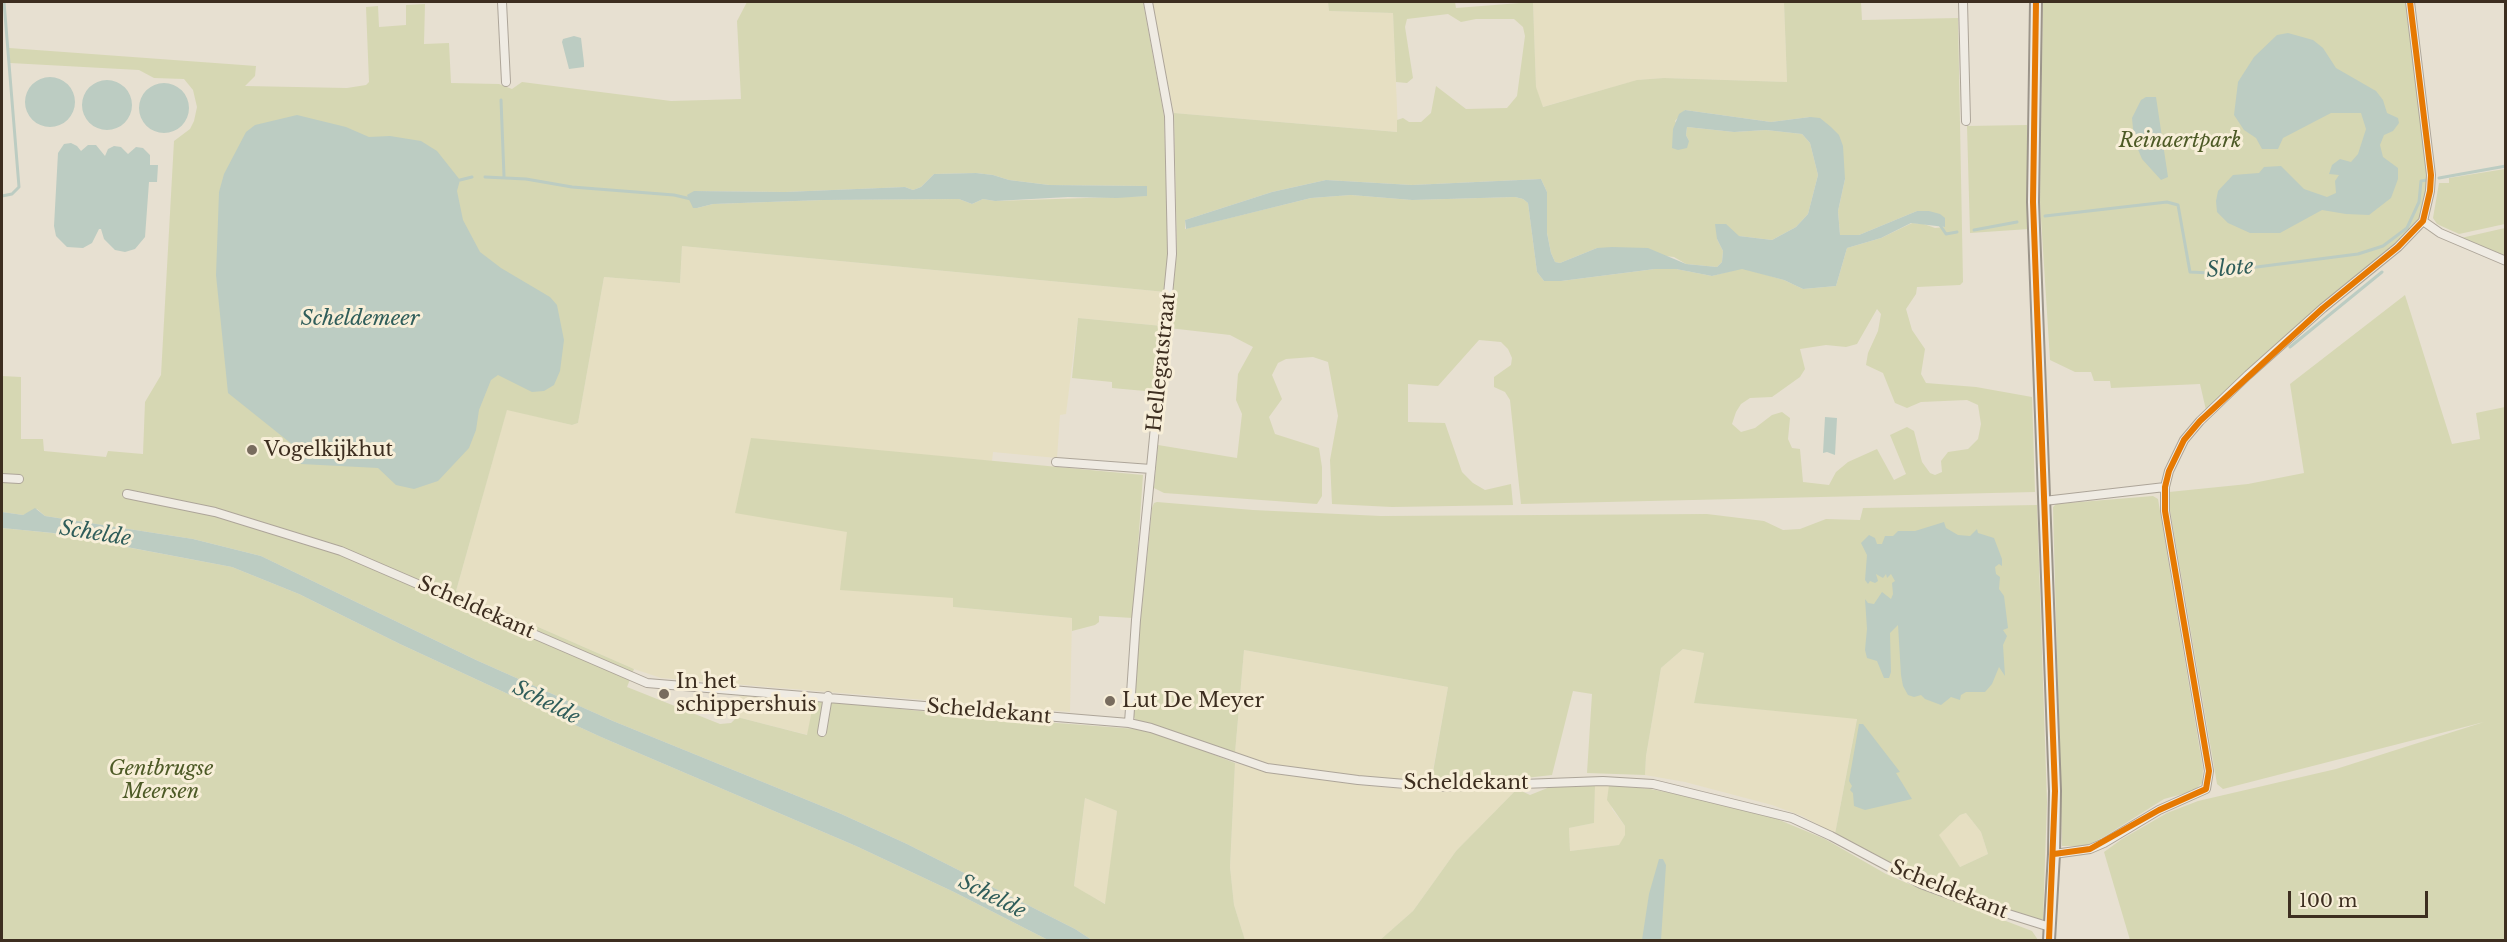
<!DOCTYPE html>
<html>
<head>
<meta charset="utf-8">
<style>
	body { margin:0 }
	#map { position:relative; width:2507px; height:942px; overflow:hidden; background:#e7e0d1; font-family:"Libre Baskerville",serif }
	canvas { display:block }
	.frame { position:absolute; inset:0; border:3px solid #3d2e20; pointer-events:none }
	.scale { position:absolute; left:2288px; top:891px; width:140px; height:27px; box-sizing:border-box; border:3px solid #3d2e20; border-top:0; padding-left:8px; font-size:18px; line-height:21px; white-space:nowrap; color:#3d2e20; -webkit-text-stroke:4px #f7eed8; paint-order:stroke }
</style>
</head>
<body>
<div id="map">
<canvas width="2507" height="942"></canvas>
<div class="frame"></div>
<div class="scale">100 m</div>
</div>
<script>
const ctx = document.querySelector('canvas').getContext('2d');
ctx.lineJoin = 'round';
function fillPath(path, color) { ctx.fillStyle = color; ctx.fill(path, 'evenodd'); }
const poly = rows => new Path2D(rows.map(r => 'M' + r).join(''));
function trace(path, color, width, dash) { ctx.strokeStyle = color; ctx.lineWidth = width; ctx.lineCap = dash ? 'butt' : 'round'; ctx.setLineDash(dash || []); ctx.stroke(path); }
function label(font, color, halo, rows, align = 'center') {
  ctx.font = font + ' "Libre Baskerville",serif'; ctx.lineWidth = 6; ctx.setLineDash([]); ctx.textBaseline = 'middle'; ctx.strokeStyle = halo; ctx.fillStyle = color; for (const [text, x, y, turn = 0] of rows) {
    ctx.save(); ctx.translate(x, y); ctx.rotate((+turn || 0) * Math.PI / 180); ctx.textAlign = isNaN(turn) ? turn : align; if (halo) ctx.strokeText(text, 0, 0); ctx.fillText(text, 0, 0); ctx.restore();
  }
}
const farmland = poly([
	[1151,2,1328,2,1329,11,1393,13,1398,132,1174,113],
	[1533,2,1784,2,1787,82,1664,78,1638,80,1542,107,1536,88],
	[682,246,1166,292,1162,326,1078,318,1066,414,1060,415,1057,458,993,452,992,461,751,439,847,532,953,598,953,607,1072,618,1070,712,661,678,634,669,456,591,507,409,572,425,578,423,604,277,680,283],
	[1683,649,1704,653,1694,703,1857,718,1835,834,1802,816,1772,805,1685,782,1645,775,1646,756,1661,668],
	[1244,650,1448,687,1431,781,1341,775,1276,766,1235,753],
	[740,693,814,700,808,735,737,717],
	[1235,763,1276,773,1359,785,1431,791,1517,789,1456,851,1413,911,1380,940,1245,940,1234,905,1230,867],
	[1609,785,1612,809,1625,826,1625,835,1620,845,1570,851,1569,828,1594,823,1595,786],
	[1085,798,1117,811,1106,904,1074,887],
	[1966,813,1981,832,1988,854,1960,867,1938,835,1960,815]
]);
const green = poly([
	[747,2,1143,2,1164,116,1168,253,1166,292,682,246,680,283,604,277,578,423,572,425,507,410,456,591,634,669,627,687,720,724,731,723,737,717,807,735,814,700,978,717,1136,729,1171,738,1235,763,1230,867,1234,905,1245,940,1092,940,1075,929,907,844,839,813,613,721,476,660,261,556,193,539,45,516,37,509,23,515,2,512,2,376,21,377,21,439,43,439,44,451,106,457,108,451,143,454,145,402,161,375,174,141,190,129,194,121,197,107,193,90,184,79,154,78,139,70,10,63,9,48,256,66,255,76,245,86,347,88,366,85,369,82,366,7,378,6,379,27,406,25,406,5,425,4,424,44,449,43,451,83,499,84,512,89,522,82,671,101,741,99,737,21],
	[976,173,993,175,1009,180,1049,185,1147,186,1147,196,995,201,983,199,972,204,959,199,823,200,713,204,697,208,694,191,785,192,905,187,913,190,921,187,934,174],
	[1085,798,1117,811,1105,904,1074,886],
	[1328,2,1455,2,1456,8,1533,2,1536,87,1543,107,1637,80,1664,78,1787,82,1784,2,1861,2,1862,20,1958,18,1963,282,1960,285,1917,287,1916,294,1906,309,1912,330,1925,349,1921,374,1926,383,1976,387,2032,397,2035,492,1521,504,1510,400,1505,392,1494,387,1494,377,1511,365,1512,358,1508,349,1501,342,1479,340,1438,386,1408,384,1408,422,1445,423,1462,472,1473,483,1485,490,1511,484,1513,505,1392,507,1332,504,1330,460,1338,416,1328,362,1313,357,1286,359,1278,363,1272,375,1282,399,1269,417,1275,434,1319,448,1322,467,1322,496,1317,504,1164,493,1154,488,1158,445,1237,458,1242,414,1236,400,1238,374,1253,347,1230,335,1169,328,1177,251,1174,113,1397,132,1397,120,1403,118,1409,122,1421,122,1431,113,1436,86,1466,109,1507,108,1517,96,1525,36,1523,27,1514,19,1476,19,1461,22,1448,14,1407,19,1405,27,1413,78,1407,83,1396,82,1393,13,1329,11],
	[1685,110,1771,122,1810,117,1845,179,1838,211,1840,235,1859,235,1917,211,1929,211,1945,227,1935,228,1924,224,1912,223,1881,238,1847,248,1836,286,1803,289,1784,280,1742,268,1712,276,1676,269,1655,269,1561,281,1544,281,1537,272,1528,203,1523,199,1515,197,1412,200,1351,195,1311,198,1185,229,1185,220,1272,192,1326,180,1412,185,1541,179,1547,192,1547,233,1551,253,1555,262,1560,263,1597,248,1674,257,1686,264,1717,267,1722,262,1723,251,1717,239,1739,236,1772,240,1796,227,1808,214,1818,175,1810,143,1802,134,1766,130,1734,132,1687,127,1686,135,1689,141,1675,121],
	[1877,309,1881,314,1878,331,1868,353,1866,365,1883,373,1895,403,1907,408,1921,402,1967,400,1978,405,1981,424,1978,439,1968,449,1948,452,1941,461,1942,472,1935,475,1930,473,1922,462,1914,431,1907,427,1890,435,1906,474,1894,480,1877,449,1848,462,1836,472,1829,485,1803,482,1800,449,1792,448,1788,439,1790,418,1782,412,1772,415,1755,428,1741,432,1732,424,1736,412,1741,404,1750,398,1772,397,1800,377,1805,369,1800,349,1826,345,1846,347,1857,344],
	[2043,2,2405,2,2428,176,2428,190,2420,222,2206,410,2200,384,2111,388,2110,381,2094,381,2091,372,2075,372,2050,360,2040,202],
	[2027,125,2029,229,1970,233,1967,126],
	[2505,169,2505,224,2459,234,2437,224,2433,218,2439,183,2449,183,2449,178],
	[2505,228,2505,256,2461,238],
	[2405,295,2452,444,2480,439,2476,413,2505,407,2505,940,2130,940,2104,852,2122,839,2167,813,2198,801,2336,769,2484,722,2223,789,2217,784,2170,510,2169,492,2248,484,2304,473,2290,384],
	[1078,318,1162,326,1156,392,1112,388,1112,382,1072,378],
	[751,438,1143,475,1133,618,1099,616,1099,622,1095,625,1072,631,1072,618,953,607,953,598,840,590,847,532,735,513],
	[2153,496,2158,499,2203,769,2202,783,2194,791,2164,799,2102,838,2085,846,2062,846,2053,507,2056,504],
	[1157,502,1253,510,1381,516,1707,514,1764,521,1783,530,1800,529,1826,519,1860,520,1863,508,2037,505,2047,802,2043,919,2038,920,1914,876,1835,834,1857,719,1694,703,1704,653,1683,649,1661,668,1646,756,1645,775,1587,773,1592,694,1573,691,1552,775,1489,782,1431,783,1448,687,1244,650,1235,753,1136,720,1133,716,1133,695,1152,508,1154,503],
	[1966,813,1981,832,1988,854,1960,867,1939,835,1960,815],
	[2,528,52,533,232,567,299,594,400,644,601,737,856,846,954,892,1048,940,2,940],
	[1609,785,1650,789,1724,803,1777,819,1825,839,1886,874,1909,884,2032,931,2038,940,1380,940,1413,911,1456,851,1517,789,1530,795,1550,787,1595,786,1594,823,1569,828,1570,851,1619,845,1625,835,1625,826,1607,800]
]);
const water = poly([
	[2288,33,2313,40,2323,48,2336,68,2376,91,2383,100,2387,113,2398,118,2399,123,2393,131,2384,135,2380,145,2383,157,2398,168,2398,179,2391,198,2369,215,2346,214,2322,210,2280,233,2250,233,2228,223,2217,212,2216,201,2218,191,2233,175,2259,173,2264,167,2281,166,2304,189,2327,197,2336,193,2335,181,2339,175,2329,174,2332,165,2340,159,2351,162,2358,154,2366,129,2361,113,2331,113,2283,138,2278,149,2262,149,2256,138,2244,130,2234,115,2238,82,2254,57,2277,35],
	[574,36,581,38,584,63,584,67,569,69,562,42,563,39],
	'25 102a25 25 0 1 1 50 0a25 25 0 1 1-50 0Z',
	'82 105a25 25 0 1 1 50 0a25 25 0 1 1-50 0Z',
	'139 108a25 25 0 1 1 50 0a25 25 0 1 1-50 0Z',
	[2146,97,2156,97,2168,177,2161,180,2142,159,2134,140,2132,118,2141,100],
	[1685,110,1771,122,1810,117,1820,118,1831,127,1839,135,1843,146,1845,179,1838,211,1840,235,1859,235,1917,211,1929,211,1940,214,1945,218,1945,227,1911,223,1881,238,1847,248,1836,286,1803,289,1784,280,1742,269,1712,276,1676,269,1655,269,1561,281,1544,281,1537,272,1528,203,1523,199,1515,197,1412,200,1351,195,1311,198,1186,229,1185,220,1272,192,1326,180,1412,185,1541,179,1547,192,1547,233,1551,253,1555,262,1560,263,1597,248,1612,247,1648,248,1686,264,1717,267,1722,262,1723,251,1717,239,1715,224,1726,224,1739,236,1772,240,1796,227,1808,214,1818,175,1810,143,1802,134,1766,130,1734,132,1687,127,1686,135,1689,141,1687,148,1678,150,1672,148,1673,129,1679,114],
	[297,115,346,127,369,137,390,136,421,141,437,151,460,180,457,191,463,220,480,252,501,268,550,297,557,305,564,340,560,371,554,385,544,391,532,392,498,375,491,380,479,410,476,430,469,448,438,481,414,489,396,485,378,468,301,464,293,445,228,393,216,275,219,192,224,174,246,132,255,125],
	[71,143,77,146,81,151,88,145,96,145,105,156,108,149,114,146,121,147,128,154,136,147,143,148,150,155,150,165,158,165,157,182,149,182,145,237,135,249,125,252,115,250,104,239,101,229,99,229,92,243,83,248,67,247,56,236,54,226,58,153,64,144],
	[976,173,993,175,1009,180,1049,185,1147,186,1147,196,1117,198,1068,197,995,201,983,199,972,204,959,199,823,200,713,204,697,208,693,208,687,195,694,191,785,192,905,187,913,190,921,187,934,174],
	[1825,417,1837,418,1835,455,1827,452,1823,453],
	[35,508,45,516,193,539,261,556,476,660,613,721,839,813,907,844,1075,929,1092,940,1048,940,954,892,856,846,601,737,400,644,299,594,232,567,53,533,2,528,2,512,23,515],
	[1944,522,1946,528,1958,535,1970,536,1977,529,1978,533,1994,538,2002,559,2002,566,1999,564,1995,567,1996,574,2000,577,1999,589,2004,596,2008,628,2003,630,2007,636,2003,645,2005,676,1999,667,1992,684,1985,692,1966,692,1961,695,1960,700,1951,697,1941,705,1925,699,1921,695,1914,697,1908,695,1903,686,1901,675,1898,625,1890,633,1891,672,1889,678,1884,678,1877,661,1867,658,1865,650,1867,629,1865,599,1868,603,1874,604,1882,592,1891,599,1893,594,1892,583,1895,581,1891,574,1887,578,1886,574,1883,578,1876,574,1878,581,1875,583,1870,581,1868,584,1865,580,1867,555,1861,543,1869,535,1875,538,1877,544,1882,544,1885,536,1893,536,1898,531,1915,531],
	[1859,724,1863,724,1900,772,1896,773,1912,799,1865,810,1854,806,1853,793,1850,790,1852,786,1849,781],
	[1659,859,1663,859,1666,865,1661,940,1642,940,1649,894]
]);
const stream = poly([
	[501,100,504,176],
	[485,177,526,179,572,187,674,195,691,199],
	[2439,178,2506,166],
	[460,180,472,177],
	[2,196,12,194,19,187,4,2],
	[2045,216,2167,202,2178,205,2190,272,2210,273,2358,254,2383,246,2407,228,2419,202,2421,181,2427,180],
	[1940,225,1946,234,1957,232],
	[1974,230,2017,222],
	[2290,347,2382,272]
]);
const minor = poly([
	[502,2,506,82],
	[1963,2,1966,121],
	[2423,221,2440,233,2506,261],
	[1056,462,1151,469],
	[2,478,19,479],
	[127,494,215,512,341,551,647,683,1129,723,1151,728,1267,768,1358,780,1441,787,1603,781,1653,784,1792,818,1831,836,1921,884,1970,902,2050,927],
	[2044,501,2165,487],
	[1129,723,1136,620,1172,254,1169,116,1148,2],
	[822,732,828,696],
	[2054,854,2090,849,2104,843,2159,810,2206,789,2209,771,2165,511,2165,487,2169,471,2184,440,2200,421,2248,375,2323,308,2398,247,2423,221,2430,191,2431,175,2410,2]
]);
const secondary = poly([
	[2036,2,2033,202,2055,791,2054,854,2049,940]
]);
const bus1 = poly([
	[2036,2,2033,202,2055,791,2049,940],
	[2054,854,2090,849,2159,810,2206,789,2209,771,2165,511,2165,487,2169,471,2184,440,2200,421,2323,308,2398,247,2423,221,2430,191,2431,175,2410,2]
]);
const markers = [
	[252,450,6,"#786c5e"],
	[664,694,6,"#786c5e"],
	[1110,701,6,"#786c5e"]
];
const parkNames = [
	["Reinaertpark",2180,141],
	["Gentbrugse",161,769],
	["Meersen",161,792]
];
const streetNames = [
	["Hellegatstraat",1162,362,-84],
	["Scheldekant",476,608,24],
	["Scheldekant",989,712,5],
	["Scheldekant",1466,783],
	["Scheldekant",1949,890,22]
];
const poiNames = [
	["Vogelkijkhut",264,450],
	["In het",676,682],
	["schippershuis",676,705],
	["Lut De Meyer",1122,701]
];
const waterNames = [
	["Slote",2230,269,-5],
	["Scheldemeer",360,319],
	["Schelde",95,534,9],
	["Schelde",546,703,27],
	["Schelde",992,897,27]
];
fillPath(farmland, '#e6dfc2');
fillPath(green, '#d6d7b3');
fillPath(water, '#bcccc2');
trace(stream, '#bcccc2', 3);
trace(minor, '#ada599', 10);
trace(secondary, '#9c958a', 14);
trace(minor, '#efebe3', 8);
trace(secondary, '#efebe3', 10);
trace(bus1, '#e67902', 6);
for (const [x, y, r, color] of markers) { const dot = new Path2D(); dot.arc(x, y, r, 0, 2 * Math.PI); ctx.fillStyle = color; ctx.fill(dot); trace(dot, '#f7eed8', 2); }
label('italic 20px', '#4d5a26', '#f7eed8', parkNames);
label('20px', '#3d2e20', '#f7eed8', streetNames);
label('20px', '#3d2e20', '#f7eed8', poiNames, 'left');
label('italic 21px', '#2f5d5a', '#f7eed8', waterNames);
</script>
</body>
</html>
